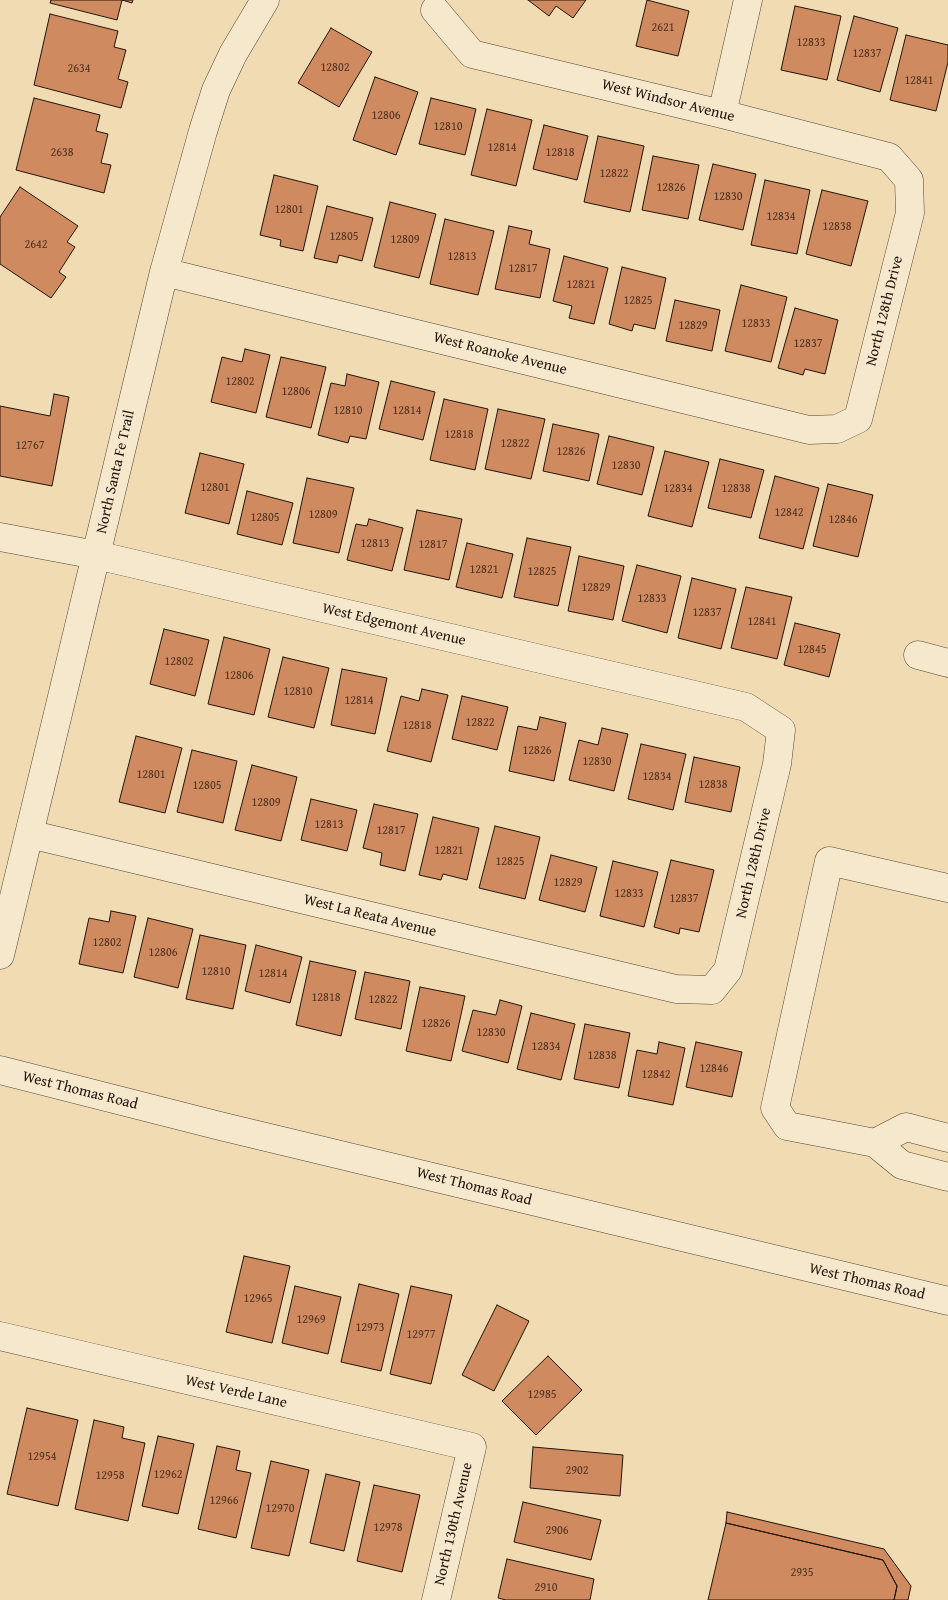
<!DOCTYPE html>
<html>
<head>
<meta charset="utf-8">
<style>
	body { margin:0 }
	canvas { display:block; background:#f1dbb2 }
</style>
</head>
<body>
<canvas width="948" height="1600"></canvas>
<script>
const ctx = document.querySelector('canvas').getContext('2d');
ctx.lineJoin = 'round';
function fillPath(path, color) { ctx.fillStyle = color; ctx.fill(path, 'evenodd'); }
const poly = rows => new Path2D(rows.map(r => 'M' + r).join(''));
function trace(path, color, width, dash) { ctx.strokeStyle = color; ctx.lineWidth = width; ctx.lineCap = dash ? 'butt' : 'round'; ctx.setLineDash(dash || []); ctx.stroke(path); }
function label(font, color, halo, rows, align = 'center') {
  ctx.font = font + ' "Gentium Book Plus",serif'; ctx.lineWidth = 4; ctx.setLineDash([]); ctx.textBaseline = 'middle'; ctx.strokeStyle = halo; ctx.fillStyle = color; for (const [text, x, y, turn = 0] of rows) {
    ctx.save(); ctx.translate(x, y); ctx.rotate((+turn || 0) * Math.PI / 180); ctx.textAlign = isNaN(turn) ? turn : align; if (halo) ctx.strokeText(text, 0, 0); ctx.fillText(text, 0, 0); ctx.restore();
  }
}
const building = poly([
	[51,0,133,0,132,3,122,0,117,20,50,3,51,0],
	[528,0,586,0,573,18,556,6,549,16,528,0],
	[647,0,689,11,678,56,636,46,647,0],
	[795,6,841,16,827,80,781,70,795,6],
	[50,14,118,31,114,47,126,50,118,79,128,82,121,108,34,85,50,14],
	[854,16,898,28,880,92,837,80,854,16],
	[331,28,372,52,339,107,298,83,331,28],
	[906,35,948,45,948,62,936,111,890,100,906,35],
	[375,77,418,92,396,155,353,140,375,77],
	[34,98,100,115,96,131,108,134,101,163,111,165,104,193,16,170,34,98],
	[431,98,476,109,465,155,419,144,431,98],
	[487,109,532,120,516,186,471,175,487,109],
	[544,125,588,136,577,180,533,169,544,125],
	[598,136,644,146,630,212,584,202,598,136],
	[653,156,699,165,688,219,642,210,653,156],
	[713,164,756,174,743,230,699,220,713,164],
	[274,175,318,186,303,251,280,246,281,240,260,235,274,175],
	[765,180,810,190,797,254,751,245,765,180],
	[20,187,78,226,67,242,75,247,59,272,66,277,51,298,0,264,0,217,20,187],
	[822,190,868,201,851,266,806,254,822,190],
	[390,202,436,214,419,278,374,267,390,202],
	[327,206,373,218,362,261,339,255,337,263,314,258,327,206],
	[445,219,494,231,478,295,430,284,445,219],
	[509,226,532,231,529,244,550,249,540,298,495,289,509,226],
	[564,256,608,268,594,324,569,318,572,306,553,301,564,256],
	[622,267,666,278,655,329,634,324,632,331,609,324,622,267],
	[741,285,787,297,771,362,725,351,741,285],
	[675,300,720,310,712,351,666,341,675,300],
	[795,308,838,320,825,374,805,369,803,375,778,368,795,308],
	[245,349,270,355,256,413,211,402,222,357,242,362,245,349],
	[281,357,326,367,311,428,266,417,281,357],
	[347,374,379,382,366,439,350,436,348,443,318,435,331,383,345,386,347,374],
	[391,381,435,392,423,440,379,429,391,381],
	[54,394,69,397,52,486,0,476,0,406,50,416,54,394],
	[444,399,488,409,475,470,430,460,444,399],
	[498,409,545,419,531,479,485,469,498,409],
	[553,424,599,434,589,481,543,471,553,424],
	[609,436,654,447,642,495,597,484,609,436],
	[665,451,709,462,692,527,648,516,665,451],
	[200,453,244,464,229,524,185,513,200,453],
	[720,459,764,470,751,518,708,508,720,459],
	[775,476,819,488,803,549,759,538,775,476],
	[307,478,354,488,339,553,293,543,307,478],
	[828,484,873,495,858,557,813,546,828,484],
	[247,491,293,503,282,545,237,534,247,491],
	[417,510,462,519,449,580,404,570,417,510],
	[369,519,403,528,392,571,347,560,356,524,367,526,369,519],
	[527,538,571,547,558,606,514,597,527,538],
	[467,543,513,554,502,598,456,587,467,543],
	[579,556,624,566,613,620,568,611,579,556],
	[637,565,681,576,667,633,622,621,637,565],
	[692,578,736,589,721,649,678,638,692,578],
	[746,587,792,597,777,659,731,648,746,587],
	[795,623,840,634,829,677,784,665,795,623],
	[164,629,209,640,195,696,150,684,164,629],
	[224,637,270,649,254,715,208,704,224,637],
	[283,657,329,668,314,728,268,717,283,657],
	[342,669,387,678,375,734,331,725,342,669],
	[422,689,448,695,431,762,387,751,401,696,419,701,422,689],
	[462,696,508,707,497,750,452,739,462,696],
	[540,717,566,723,554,781,509,771,518,726,537,730,540,717],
	[602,728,628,734,614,791,569,780,579,740,598,745,602,728],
	[136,736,182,748,165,813,119,802,136,736],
	[641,744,686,754,673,810,628,799,641,744],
	[192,750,237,761,223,823,177,812,192,750],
	[694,757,740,767,731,812,685,802,694,757],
	[252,765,297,777,281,841,235,830,252,765],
	[311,799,357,810,347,851,301,840,311,799],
	[374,804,418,814,405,871,380,865,382,853,363,848,374,804],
	[433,817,479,828,467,880,443,874,441,880,419,875,433,817],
	[495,826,540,837,525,899,479,888,495,826],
	[551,855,597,867,585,912,539,900,551,855],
	[671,860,714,870,699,932,680,928,679,934,654,927,671,860],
	[613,861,658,872,644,927,600,916,613,861],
	[111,911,136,916,123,973,79,964,89,918,109,922,111,911],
	[148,918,193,929,178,988,134,977,148,918],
	[200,935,246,945,233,1009,186,999,200,935],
	[256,945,302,957,290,1003,245,991,256,945],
	[310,961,356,971,341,1036,296,1025,310,961],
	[365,972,410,981,401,1029,355,1019,365,972],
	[420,987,465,996,451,1061,406,1051,420,987],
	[500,1000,522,1006,508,1063,462,1051,473,1010,496,1015,500,1000],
	[531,1013,575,1024,561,1080,517,1069,531,1013],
	[585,1024,630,1033,619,1088,574,1079,585,1024],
	[659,1042,685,1048,673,1105,628,1096,637,1050,657,1054,659,1042],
	[696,1042,742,1052,732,1097,686,1087,696,1042],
	[244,1256,290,1266,272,1343,226,1332,244,1256],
	[359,1284,399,1294,381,1371,341,1362,359,1284],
	[295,1286,341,1297,328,1354,282,1343,295,1286],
	[411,1286,452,1295,431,1384,390,1374,411,1286],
	[497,1305,529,1321,494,1391,462,1375,497,1305],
	[548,1356,582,1390,536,1435,502,1401,548,1356],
	[27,1408,78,1420,58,1506,7,1494,27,1408],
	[94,1420,124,1427,122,1438,145,1443,128,1521,75,1509,94,1420],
	[158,1436,194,1444,178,1514,142,1506,158,1436],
	[217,1446,240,1451,236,1470,251,1473,236,1538,198,1529,217,1446],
	[533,1447,623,1455,620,1496,530,1488,533,1447],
	[271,1461,309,1470,289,1556,251,1548,271,1461],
	[326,1474,360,1482,344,1551,310,1543,326,1474],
	[374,1485,420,1495,402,1572,357,1561,374,1485],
	[523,1502,601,1520,591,1560,514,1542,523,1502],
	[727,1512,884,1549,911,1586,908,1600,894,1600,897,1586,883,1560,726,1523,727,1512],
	[726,1523,883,1560,897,1586,894,1600,708,1600,726,1523],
	[507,1559,594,1579,590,1600,506,1600,498,1598,507,1559]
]);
const minor = poly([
	[722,114,748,0],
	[164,272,809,430,837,429,858,419,910,213,909,180,889,157,722,114,472,54,435,10],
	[0,537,96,555,746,707,781,730,777,764,728,970,712,990,676,989,29,834],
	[918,655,948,663],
	[948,888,829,861,775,1108,787,1126,875,1143,902,1165,948,1177],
	[0,955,164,272,203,131,216,90,233,54,265,0],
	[0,1070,220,1126,948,1301],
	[875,1143,906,1127,948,1138],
	[0,1336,472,1447,436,1600]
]);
const numberNames = [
	["2621",663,28],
	["12833",811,43],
	["12837",867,54],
	["12802",335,68],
	["2634",79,69],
	["12841",919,81],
	["12806",386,116],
	["12810",448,127],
	["12814",502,148],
	["2638",62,153],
	["12818",560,153],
	["12822",614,174],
	["12826",671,188],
	["12830",728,197],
	["12801",289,210],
	["12834",781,217],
	["12838",837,227],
	["12805",344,237],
	["12809",405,240],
	["2642",36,245],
	["12813",462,257],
	["12817",523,269],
	["12821",581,285],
	["12825",638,301],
	["12833",756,324],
	["12829",693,326],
	["12837",808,344],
	["12802",240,382],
	["12806",296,392],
	["12810",348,411],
	["12814",407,411],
	["12818",459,435],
	["12822",515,444],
	["12767",30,446],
	["12826",571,452],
	["12830",626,466],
	["12801",215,488],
	["12834",678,489],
	["12838",736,489],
	["12842",789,513],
	["12809",323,515],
	["12805",265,518],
	["12846",843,520],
	["12813",375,544],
	["12817",433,545],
	["12821",484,570],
	["12825",542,572],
	["12829",596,588],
	["12833",652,599],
	["12837",707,613],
	["12841",762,622],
	["12845",812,650],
	["12802",179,662],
	["12806",239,676],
	["12810",298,692],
	["12814",359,701],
	["12822",480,723],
	["12818",417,726],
	["12826",537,751],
	["12830",597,762],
	["12801",151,775],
	["12834",657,777],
	["12838",713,785],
	["12805",207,786],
	["12809",266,803],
	["12813",329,825],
	["12817",391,831],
	["12821",449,851],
	["12825",510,862],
	["12829",568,883],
	["12833",629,894],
	["12837",684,899],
	["12802",107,943],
	["12806",163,953],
	["12810",216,972],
	["12814",273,974],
	["12818",326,998],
	["12822",383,1000],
	["12826",436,1024],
	["12830",491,1033],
	["12834",546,1047],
	["12838",602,1056],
	["12846",714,1069],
	["12842",656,1075],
	["12965",258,1299],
	["12969",311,1320],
	["12973",370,1328],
	["12977",421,1335],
	["12985",542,1395],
	["12954",42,1457],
	["2902",577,1471],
	["12962",168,1475],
	["12958",110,1476],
	["12966",224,1501],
	["12970",280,1509],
	["12978",388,1528],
	["2906",557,1531],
	["2935",802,1573],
	["2910",546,1588]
];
const streetNames = [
	["West Windsor Avenue",668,101,14],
	["North 128th Drive",885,311,-76],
	["West Roanoke Avenue",500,354,14],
	["North Santa Fe Trail",116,472,-77],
	["West Edgemont Avenue",394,625,13],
	["North 128th Drive",754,863,-77],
	["West La Reata Avenue",370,916,14],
	["West Thomas Road",80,1091,14],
	["West Thomas Road",474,1187,14],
	["West Thomas Road",867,1282,13],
	["West Verde Lane",236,1392,13],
	["North 130th Avenue",454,1524,-77]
];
fillPath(building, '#d08a5f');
trace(building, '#21150c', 1);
trace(minor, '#554636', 29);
trace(minor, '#f6e8cd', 28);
label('12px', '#4d3221', null, numberNames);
label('15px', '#21150c', '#f6e8cd', streetNames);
</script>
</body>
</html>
